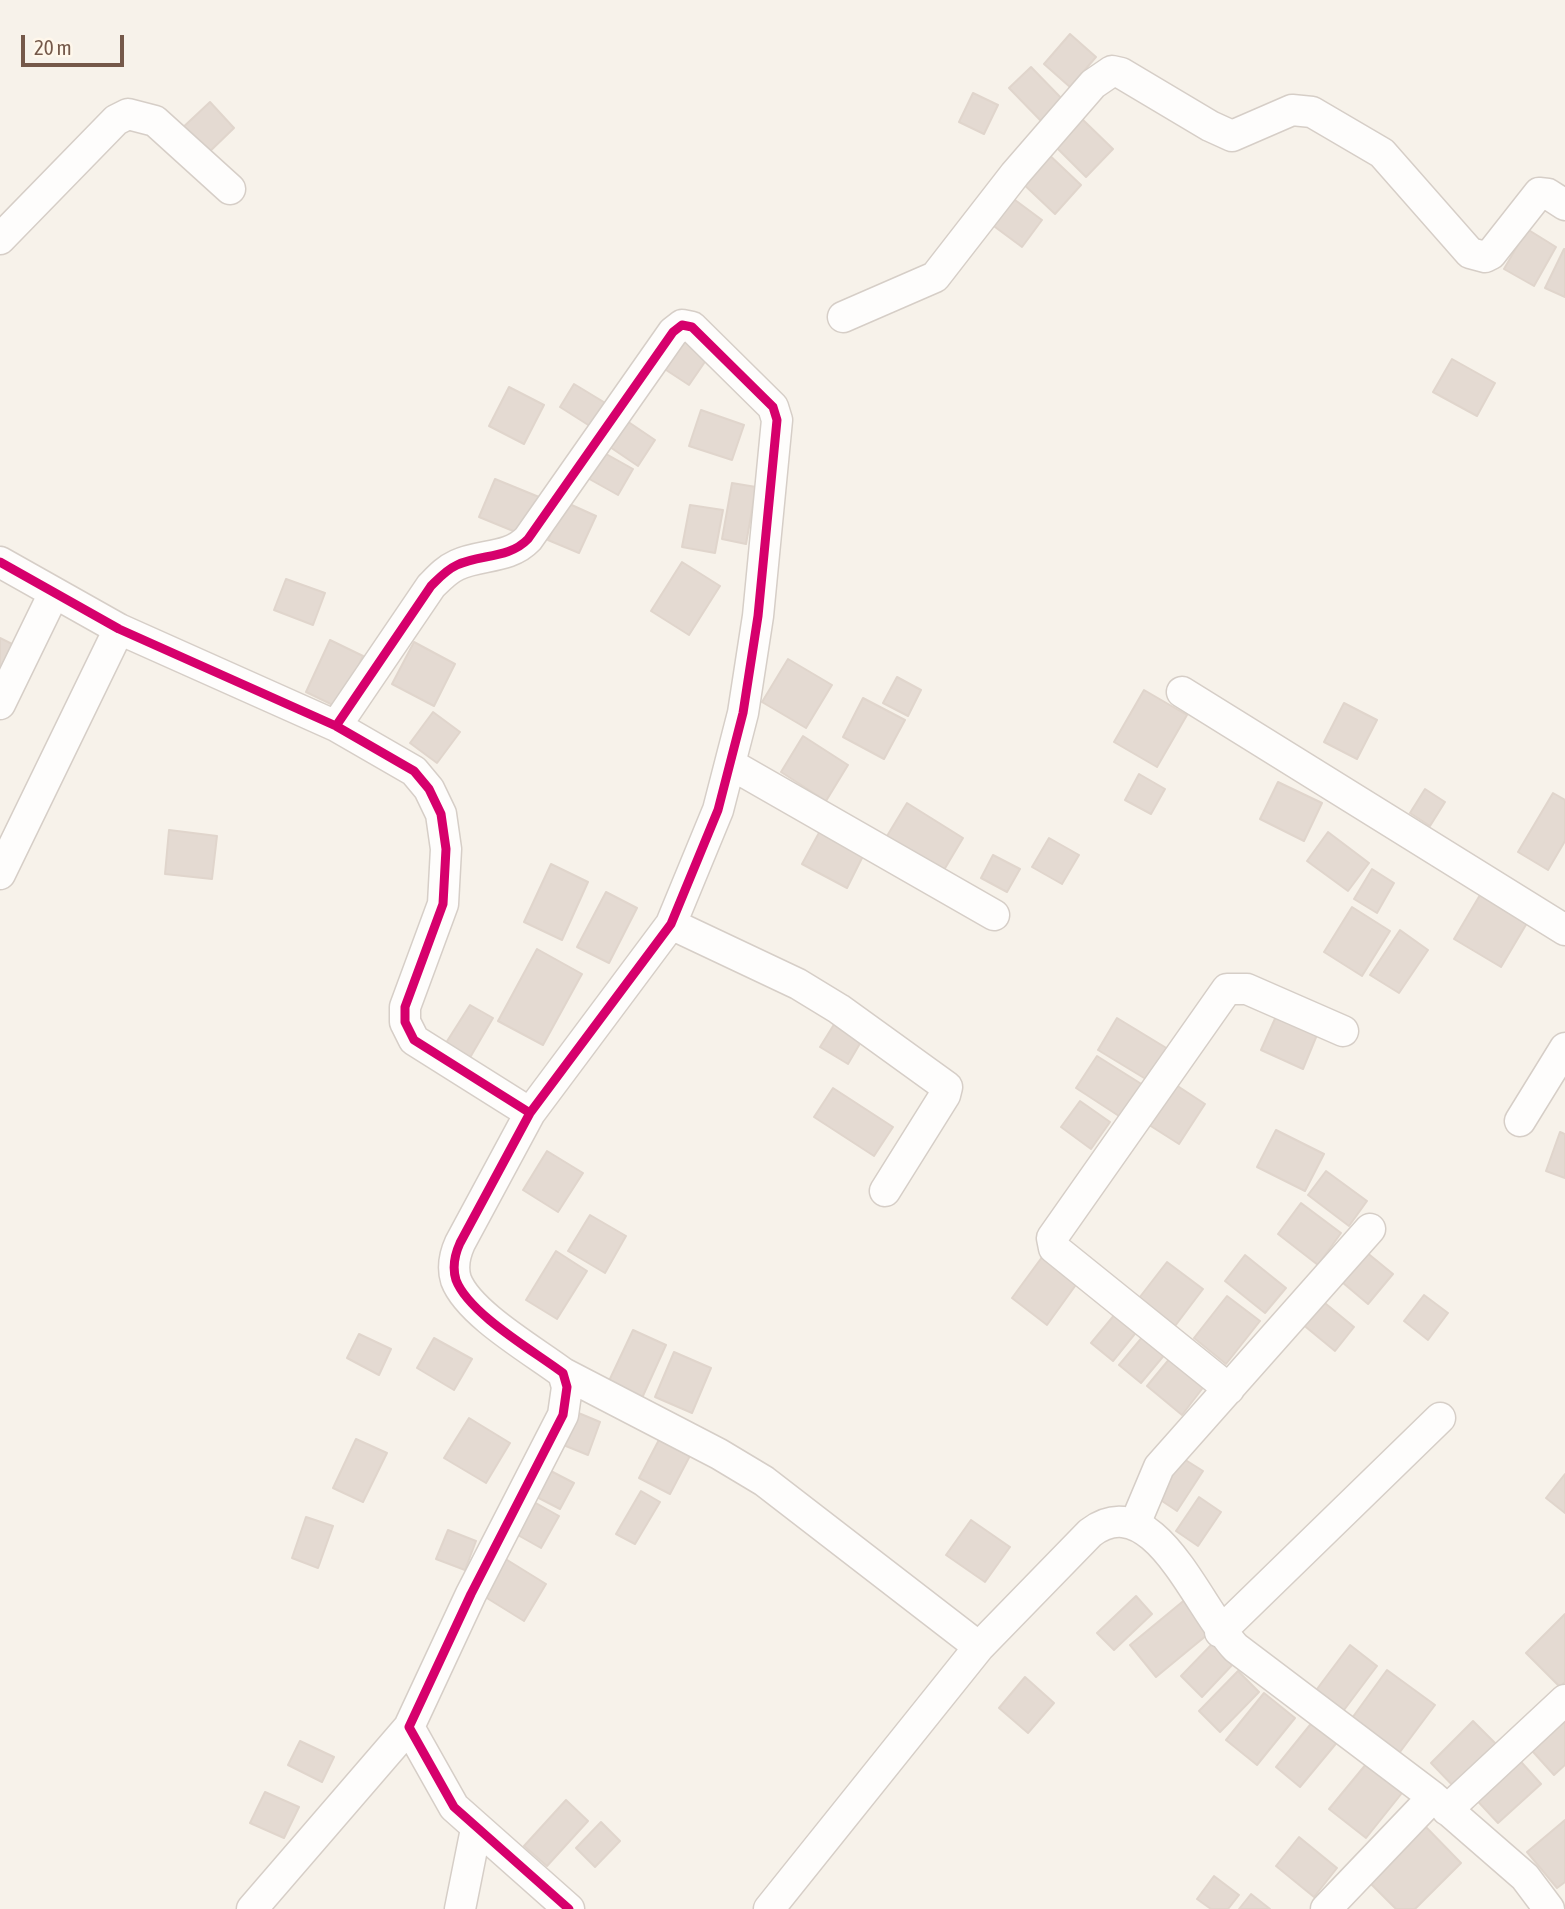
<!DOCTYPE html>
<style>
body{margin:0}
#map{position:relative;width:1565px;height:1909px;overflow:hidden;background:#f7f2ea;font-family:"Asap Condensed",sans-serif}
canvas{display:block}
.scale{position:absolute;left:21px;top:35px;width:103px;height:32px;box-sizing:border-box;border:4px solid #75594a;border-top:0;padding-left:9px;font-size:21px;line-height:24px;white-space:nowrap;color:#75594a;-webkit-text-stroke:5px #fff7eb;paint-order:stroke}
</style>
<div id="map">
<canvas width="1565" height="1909"></canvas>
<div class="scale">20 m</div>
</div>
<script>
const ctx = document.querySelector('canvas').getContext('2d');
ctx.lineJoin = 'round';
function paint(path, color) {
  ctx.fillStyle = color;
  ctx.fill(path, 'evenodd');
}
function trace(path, color, width, dash) {
  ctx.strokeStyle = color;
  ctx.lineWidth = width;
  ctx.lineCap = dash ? 'butt' : 'round';
  ctx.setLineDash(dash || []);
  ctx.stroke(path);
}
const building = new Path2D(`
 M1070,34l26,23 -26,30 -26,-23z
 M1031,67l33,34 -22,21 -33,-34z
 M973,93l25,12 -14,29 -25,-12z
 M210,102l24,26 -31,30 -25,-26z
 M1081,118l32,31 -27,28 -32,-32z
 M1044,150l37,35 -26,29 -38,-36z
 M1011,197l31,23 -20,27 -31,-23z
 M1527,229l29,18 -22,39 -30,-17z
 M1564,249h1v48l-20,-9z
 M682,333l29,20 -22,32 -29,-19z
 M1452,359l43,24 -18,33 -44,-24z
 M574,384l33,20 -14,24 -33,-21z
 M509,387l35,18 -20,39 -35,-18z
 M701,410l43,15 -12,35 -43,-14z
 M624,419l31,21 -17,26 -31,-21z
 M599,450l34,19 -15,26 -34,-19z
 M495,479l44,18 -16,38 -44,-18z
 M732,483l24,4 -10,57 -24,-5z
 M565,502l31,14 -17,37 -31,-13z
 M690,505l33,5 -8,43 -33,-6z
 M682,562l38,24 -31,49 -38,-24z
 M286,579l39,14 -12,32 -39,-15z
 M0,638l14,7 -14,27z
 M330,640l33,16 -24,52 -33,-16z
 M414,642l41,22 -21,42 -42,-22z
 M788,659l44,26 -26,43 -44,-26z
 M897,677l24,13 -13,26 -25,-13z
 M1144,690l43,25 -30,52 -43,-25z
 M863,698l42,22 -21,39 -41,-22z
 M1344,703l33,17 -20,39 -33,-17z
 M433,712l27,20 -23,31 -27,-20z
 M803,736l45,29 -22,36 -45,-29z
 M1139,774l26,15 -14,25 -26,-14z
 M1278,782l44,21 -18,38 -44,-22z
 M1425,789l20,13 -15,24 -20,-13z
 M1553,793l12,7v41l-17,29 -30,-18z
 M907,803l56,35 -22,37 -57,-34z
 M169,830l48,6 -5,43 -47,-5z
 M820,831l44,23 -17,34 -45,-24z
 M1328,832l41,31 -21,28 -41,-30z
 M1049,838l30,17 -17,29 -30,-17z
 M993,855l27,14 -13,23 -26,-14z
 M551,864l37,18 -26,58 -38,-18z
 M1372,869l22,14 -17,30 -23,-14z
 M606,892l31,16 -28,55 -32,-16z
 M1480,895l47,28 -26,44 -47,-28z
 M1352,907l38,24 -28,45 -38,-24z
 M1400,930l28,20 -29,43 -29,-18z
 M537,949l45,25 -39,71 -45,-24z
 M470,1005l23,13 -25,43 -24,-15z
 M1278,1012l41,18 -16,39 -42,-19z
 M838,1018l27,17 -17,29 -28,-17z
 M1117,1018l51,31 -19,32 -51,-31z
 M1097,1056l46,29 -21,33 -46,-30z
 M1173,1083l32,21 -26,40 -33,-21z
 M833,1088l60,39 -19,29 -60,-39z
 M1080,1101l30,21 -19,27 -30,-22z
 M1276,1130l48,24 -19,37 -48,-24z
 M1560,1132l5,2v44l-19,-7z
 M547,1151l36,22 -25,39 -35,-22z
 M1326,1171l41,30 -18,25 -41,-31z
 M1301,1203l40,30 -23,32 -40,-31z
 M590,1215l36,21 -21,37 -37,-22z
 M1360,1247l33,27 -25,30 -32,-27z
 M1048,1249l35,26 -36,50 -35,-27z
 M556,1251l31,20 -30,48 -31,-19z
 M1245,1255l41,33 -21,25 -40,-32z
 M1167,1262l36,27 -31,41 -36,-28z
 M1424,1295l24,18 -20,27 -24,-19z
 M1227,1296l33,25 -34,43 -32,-26z
 M1320,1299l34,28 -19,24 -34,-28z
 M1116,1313l22,17 -25,31 -22,-18z
 M633,1330l33,15 -24,53 -34,-15z
 M359,1334l32,15 -12,26 -32,-17z
 M1144,1335l22,18 -25,30 -22,-18z
 M434,1338l38,21 -18,31 -37,-22z
 M674,1352l37,16 -19,45 -37,-16z
 M1171,1357l34,28 -23,30 -35,-29z
 M569,1409l31,13 -12,33 -32,-13z
 M469,1418l41,25 -24,40 -42,-25z
 M662,1434l31,16 -23,44 -31,-16z
 M356,1439l31,14 -24,49 -30,-14z
 M1176,1454l27,17 -26,40 -27,-18z
 M545,1468l29,15 -14,26 -29,-15z
 M1565,1474v39l-19,-15z
 M641,1491l19,11 -25,42 -19,-10z
 M1199,1497l22,15 -23,34 -22,-15z
 M534,1502l25,14 -18,32 -25,-14z
 M306,1517l27,9 -15,42 -26,-10z
 M971,1520l39,27 -25,35 -39,-27z
 M448,1530l28,11 -11,29 -29,-11z
 M504,1558l42,26 -22,37 -42,-26z
 M1136,1596l16,18 -38,36 -17,-17z
 M1187,1598l26,32 -57,47 -26,-32z
 M1565,1614v68l-5,5 -34,-34z
 M1214,1642l21,20 -33,35 -21,-21z
 M1350,1645l27,21 -36,48 -27,-21z
 M1387,1670l48,35 -41,55 -47,-35z
 M1238,1671l21,21 -39,40 -21,-21z
 M1025,1677l29,26 -26,30 -29,-25z
 M1264,1693l31,25 -38,47 -31,-25z
 M1565,1706v59l-11,10 -29,-32z
 M1314,1720l25,20 -39,47 -24,-20z
 M1473,1721l29,29 -42,43 -29,-30z
 M300,1741l34,16 -12,25 -34,-17z
 M1514,1754l27,30 -43,39 -27,-29z
 M1367,1763l35,30 -36,45 -37,-29z
 M265,1792l34,15 -15,31 -34,-15z
 M566,1800l22,21 -41,45 -23,-20z
 M1565,1820v62l-8,6 -30,-36z
 M601,1822l19,19 -25,26 -19,-19z
 M1424,1825l37,38 -46,46h-19l-28,-28z
 M1299,1837l38,31 -23,29 -38,-31z
 M1214,1876l25,19 -11,14h-17l-14,-10z
 M1251,1894l19,15h-31z`);
paint(building, '#e4dad2');
trace(building, '#e0d5cc', 2);
const street = new Path2D(`
 M0,239l116,-119 12,-6 27,7 75,68
 M843,317l92,-40 80,-103 78,-90 19,-13 9,2 89,53 22,10 60,-26 20,2 70,41 88,100 15,4 6,-3 48,-61 9,1 17,11
 M0,562l119,67 217,97 78,45 15,18 12,25 5,35 -3,55 -38,103v15l9,18 116,73 -70,130c-5,11 -8,24 -4,37 13,34 78,71 107,93l4,14 -4,28 -92,179 -62,133 45,80 115,102
 M1182,692l383,238
 M0,704l54,-111
 M336,726l95,-140c8,-8 15,-16 26,-21 23,-11 52,-6 71,-26l145,-207 9,-7 10,2 81,80 4,13 -19,196 -15,97 -25,97 -47,114 -141,189
 M732,765l262,150
 M0,874l119,-245
 M671,924l127,60 41,25 108,78 -2,8 -60,96
 M1520,1121l45,-73
 M563,1373l156,81 45,27 215,166
 M1229,1389l-175,-141 -2,-10 175,-249h20l96,42
 M1135,1524l24,-57 211,-238
 M1220,1632l220,-214
 M1447,1810l118,-110
 M252,1909l157,-182
 M460,1909l16,-80
 M769,1909l210,-262 111,-114c64,-49 108,77 146,115l197,149 92,80 24,32
 M1326,1909l107,-112`);
trace(street, '#d6cec7', 33);
trace(street, '#fefdfc', 30);
trace(new Path2D(`
 M0,562l119,67 217,97 78,45 15,18 12,25 5,35 -3,55 -38,103v15l9,18 116,73 -70,130c-5,11 -8,24 -4,37 13,34 78,71 107,93l4,14 -4,28 -92,179 -62,133 45,80 115,102
 M336,726l95,-140c8,-8 15,-16 26,-21 23,-11 52,-6 71,-26l145,-207 9,-7 10,2 81,80 4,13 -19,196 -15,97 -25,97 -47,114 -141,189`), '#d6006c', 9);
</script>
